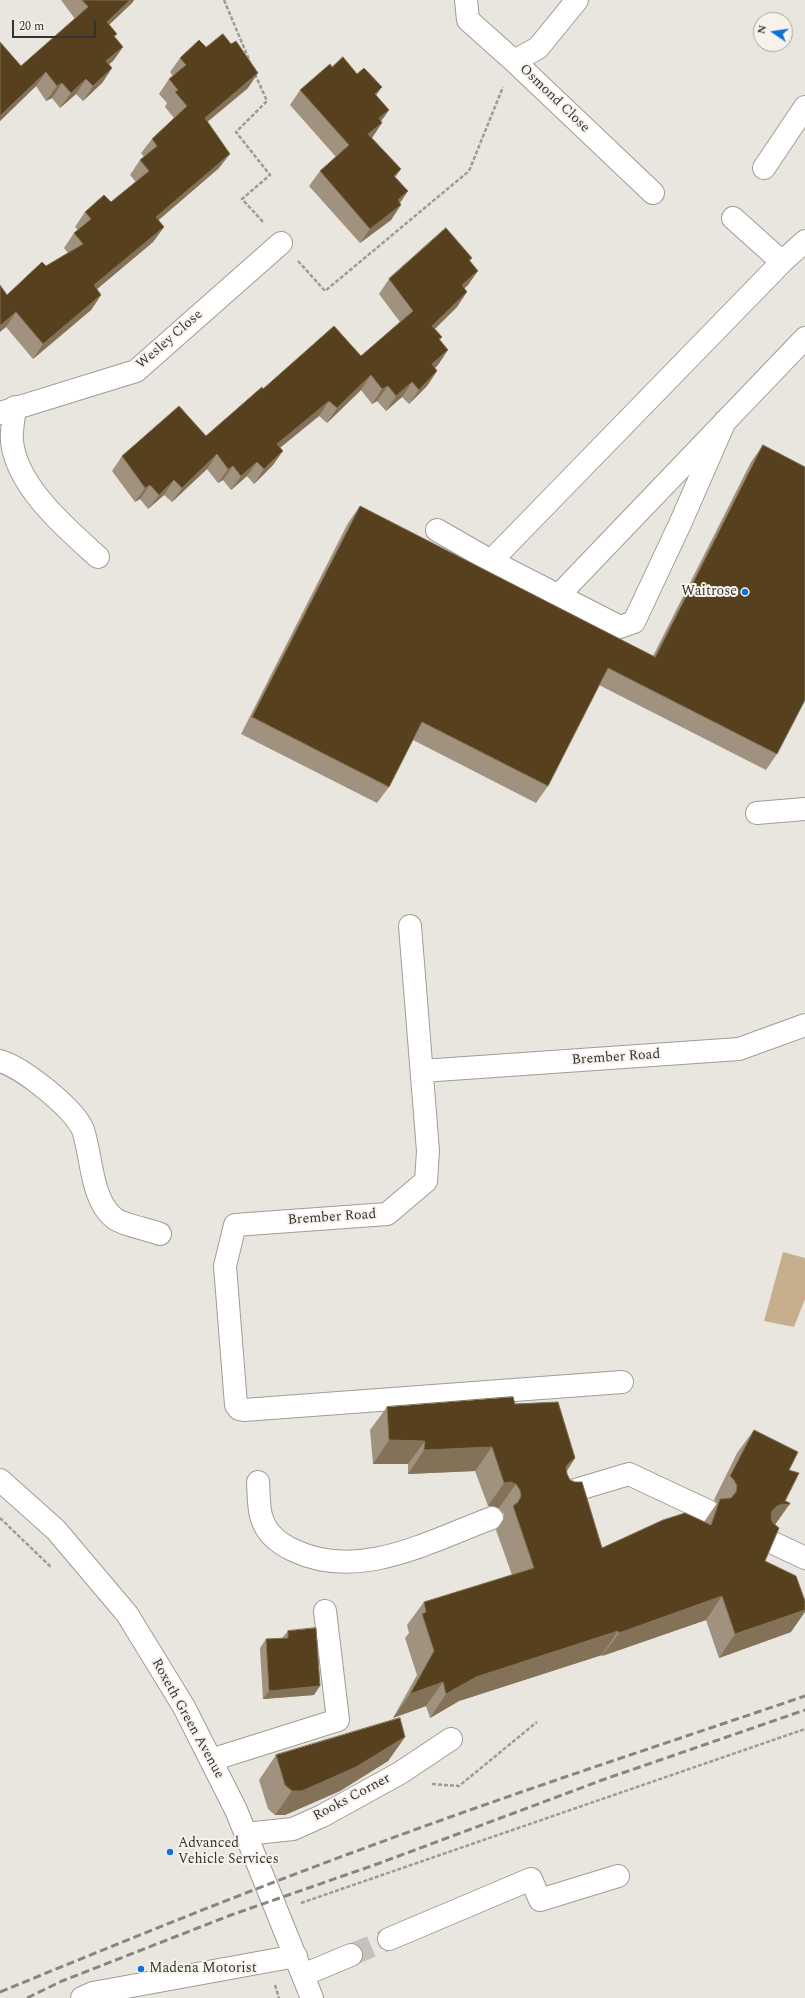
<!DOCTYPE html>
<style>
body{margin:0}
#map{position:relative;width:805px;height:1998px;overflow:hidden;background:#e9e5df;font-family:Spectral,serif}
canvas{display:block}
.north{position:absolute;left:753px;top:12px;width:40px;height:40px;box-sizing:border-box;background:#f7f2ec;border:1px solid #a9a6a1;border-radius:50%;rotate:283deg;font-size:11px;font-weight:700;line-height:16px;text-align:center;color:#353331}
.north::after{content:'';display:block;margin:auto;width:14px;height:18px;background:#1070d9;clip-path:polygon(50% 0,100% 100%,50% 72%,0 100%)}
.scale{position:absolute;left:12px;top:20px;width:84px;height:18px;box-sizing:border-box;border:2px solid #353331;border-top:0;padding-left:5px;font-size:12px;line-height:14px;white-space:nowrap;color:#353331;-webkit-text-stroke:3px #f7f2ec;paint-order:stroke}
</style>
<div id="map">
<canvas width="805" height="1998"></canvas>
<div class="north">N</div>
<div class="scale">20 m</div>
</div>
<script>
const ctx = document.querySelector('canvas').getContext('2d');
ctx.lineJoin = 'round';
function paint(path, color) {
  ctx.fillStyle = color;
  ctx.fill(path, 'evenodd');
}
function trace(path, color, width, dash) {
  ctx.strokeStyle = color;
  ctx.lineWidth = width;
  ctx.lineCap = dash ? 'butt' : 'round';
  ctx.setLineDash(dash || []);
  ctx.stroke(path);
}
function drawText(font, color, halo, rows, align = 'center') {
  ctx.font = font + ' Spectral,serif';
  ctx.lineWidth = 4;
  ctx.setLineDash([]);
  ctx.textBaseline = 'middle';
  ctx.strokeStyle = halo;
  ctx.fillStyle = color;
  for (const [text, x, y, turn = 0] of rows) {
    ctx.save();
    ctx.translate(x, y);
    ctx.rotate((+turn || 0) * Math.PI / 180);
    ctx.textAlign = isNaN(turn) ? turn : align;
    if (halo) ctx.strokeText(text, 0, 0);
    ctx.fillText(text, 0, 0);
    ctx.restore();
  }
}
paint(new Path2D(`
 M783,1252l22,6v41l-11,28 -30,-6z`), '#c7af8e');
trace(new Path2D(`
 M351,1955l38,-16`), '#c5c1bc', 22, [22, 11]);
const minor = new Path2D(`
 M466,0l2,20 46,41 139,132
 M514,61l24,-13 39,-48
 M764,168l41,-61
 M733,218l49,44
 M15,407c-1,11 -4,23 -3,34 4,45 55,88 86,116
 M0,413l136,-42 145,-128
 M437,530l54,31 129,66 14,-5 46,-98 45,-103
 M491,561l291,-299 23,-21
 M558,596l247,-258
 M757,813l48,-4
 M410,926l18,225 -2,30 -39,33 -152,11 -10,41 11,139 3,4 5,1 378,-28
 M0,1061c22,6 75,48 83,69 9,27 8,70 31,88 7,6 36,12 46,16
 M422,1071l317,-22 66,-24
 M0,1480l56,50 71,84 57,93 52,103 76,188
 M258,1482c1,12 0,26 4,37 5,15 18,25 31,31 66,32 137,-9 199,-32
 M562,1494l67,-20 79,37
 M767,1540l38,18
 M211,1760l127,-40 -13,-109
 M245,1834l48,-5 29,-13 78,-43 51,-34
 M389,1939l142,-60 9,21 78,-24
 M303,1975l48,-20
 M82,1998l11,-5 203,-37`);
trace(minor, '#a09c96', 24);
trace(new Path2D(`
 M224,0l26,62
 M255,74l12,27 -31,31 34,43 -28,24 22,24
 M298,261l27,30 144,-120 34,-84
 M0,1518l52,50
 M432,1784l27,2 78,-64
 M301,1903l504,-174
 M275,1985l4,13`), '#9e9b97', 2.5, [4, 2]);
trace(minor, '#fff', 22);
trace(new Path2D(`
 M0,1992c124,-51 247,-101 373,-147 143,-53 288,-100 432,-149
 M27,1998l35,-17 169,-66 149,-52 225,-84 200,-69`), '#888581', 3, [8, 4]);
paint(new Path2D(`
 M61,0h73l-2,3 -23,22 8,9 -3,3 9,10 -10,14 -4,3 3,4 -10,15 -19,18 -7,-7 -16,14 -8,-10 -6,3 -10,-15 -36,35v-79l21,24 54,-47z
 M231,44l17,44 -41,34 12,46 -61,52 6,7 -11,15 -56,47 4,6 -10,15 -58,49 -27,-32 1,-32 39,-29 22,-13 -4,-5 10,-15 4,-3 -3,-3 10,-15 26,-10 25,-20 -6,-7 10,-15 4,-3 -3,-4 11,-14 22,-21 -9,-11 2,-4 -8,-9 10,-15 4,-3 -3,-4 10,-14 26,-11z
 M300,90l76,6 13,14 -8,11 -10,17 24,39 5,26 -9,17 -31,23 -51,-57 11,-15 16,-14 -46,-52z
 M472,258l-2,3 -2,24 -4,3 -7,19 -22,22 7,8 -2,3 -2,25 -3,3 2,3 -10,15 -18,18 -7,-7 -16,14 -9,-10 -5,3 -11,-14 -34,33 -8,-7 -39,32 -7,17 -19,19 -7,-8 -16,14 -8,-10 -5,3 -11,-14 -35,33 -8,-7 -16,14 -8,-10 -5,3 -23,-31 10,-15 84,-20 57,-47 98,-33 39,-34 -21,-28 10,-15z
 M763,445l14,309 -11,16 -167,-85 -51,101 -12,17 -123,-63 -24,47 -12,16 -136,-69 107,-211 12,-17 293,150 98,-194z
 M515,1404l60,54 -8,13v3l35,74 102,-26 13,-19 -3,-3 23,-47 17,-23 35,40 -4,31 -10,24 -10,36 26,71 -72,26 -13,-38 -104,36v-1l-143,46 -29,17 -4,-12 -33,12 24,-43 -12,-37 4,-5 -2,-8 17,-23 88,-27 -16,-45 8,-12v-4l-5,-6 -6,-2h-5l-13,-35 -67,3v-10h-35l-3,-34 17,-23z
 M288,1631l26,64 -51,4 -3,-51 6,-9 16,-1z
 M405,1737l-17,24 -48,30 -55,24h-10l-7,-6 -9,-29 17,-25z`), '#a0927e');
paint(new Path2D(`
 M130,0h4l-2,3 -36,34 11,-15z
 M123,47l-10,14 -17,14 10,-14z
 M112,68l-10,15 -19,18 10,-15z
 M46,72l-10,14 -36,35v-5z
 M258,73l-10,15 -54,45 11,-15z
 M86,79l-10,15 -16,14 11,-15z
 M62,83l-10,15 -6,3 11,-15z
 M382,87l-10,14 3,-7z
 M389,110l-10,14v-6z
 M382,123l-10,15 -4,-4z
 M230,154l-11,14 -73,63 10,-14z
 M401,169l-10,14 3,-7z
 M408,191l-10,15v-6z
 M401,205l-10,15 -31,23 10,-14z
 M164,227l-11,15 -69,58 10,-15z
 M478,271l-10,14 -16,15 10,-15z
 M467,292l-10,15 -35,34 10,-15z
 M101,295l-10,15 -58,49 10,-15z
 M16,312l-10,15 -6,5v-6z
 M448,350l-10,15 -16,14 10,-15z
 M437,371l-10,15 -18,18 10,-14z
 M371,375l-10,15 -34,33 10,-15z
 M412,382l-10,15 -16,14 10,-15z
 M388,386l-11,15 -5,3 10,-15z
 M329,401l-10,15 -52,42 10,-14z
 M283,451l-10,14 -19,19 10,-15z
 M217,454l-10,15 -35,33 10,-14z
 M257,462l-10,14 -16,14 10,-14z
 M233,466l-10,14 -5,3 10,-14z
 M174,480l-10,15 -16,14 11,-14z
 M150,485l-10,14 -5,3 10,-14z
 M389,1440l36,1 -17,23h-35z
 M492,1447l-17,24 -67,3 16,-24z
 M575,1458l-16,24 11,-20z
 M510,1482l6,2 -17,24 -6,-2h-5l16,-23z
 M783,1504l6,1 -17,24 -6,-1 6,-17 5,-5z
 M722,1596l-16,24 -104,36 17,-23z
 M805,1610v2l-14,20 -72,26 16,-24z
 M618,1631l-16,24 -143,46 -29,17 16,-24 30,-17z
 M443,1682l-17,24 -33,12 17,-24z
 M320,1686l-6,9 -51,4 6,-8z
 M405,1737l-17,24 -48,30 -55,24h-10l17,-24z`), '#837257');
const building = new Path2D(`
 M82,0h48l-23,22 10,12 -3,2 9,11 -17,14 6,7 -19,18 -7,-7 -15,14 -9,-10 -5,3 -11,-14 -46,44v-74l21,24 67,-59z
 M223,34l8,10 5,-3 22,32 -53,45 25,36 -74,63 8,10 -70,58 7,10 -58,49 -27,-32 -16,14v-41l7,10 35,-33 4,4 37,-22 -9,-11 17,-14 -6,-7 19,-17 7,7 38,-31 -9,-11 17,-14 -5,-7 35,-33 -12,-14 3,-2 -9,-11 17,-14 -6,-7 19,-18 7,7z
 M343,57l14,17 7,-6 18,19 -7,7 14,16 -10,8 3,5 -14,11 33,35 -7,7 14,15 -10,9 3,5 -31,24 -50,-58 29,-26 -49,-55 30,-26 2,3z
 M446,228l26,30 -3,2 9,11 -16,14 5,7 -35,34 10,11 -3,2 9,11 -16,14 5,7 -18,19 -7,-8 -16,14 -8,-10 -6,3 -11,-14 -34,33 -8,-7 -52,43 6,7 -19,18 -7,-7 -16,14 -8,-10 -5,3 -11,-15 -35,34 -8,-8 -15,15 -9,-10 -5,3 -23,-32 57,-50 27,30 56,-49 1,2 71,-63 27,30 52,-45 -24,-32z
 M763,445l42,22v233l-28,54 -169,-86 -60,118 -126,-64 -33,65 -137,-70 108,-211 295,151z
 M513,1397l2,7 43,-2 17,56 -5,4 -4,5 1,7 3,6 5,2h7l20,66 61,-28 22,-7 26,12 9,-26 11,-1 5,-6 1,-6 -3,-6 -4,-4 24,-46 44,22 -9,18 10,3 -14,28 5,2 -1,2 -6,-1 -6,2 -5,5 -1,7 2,5 6,5 -14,33 31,15 9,25v9l-70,24 -13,-38 -103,37 -1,-2 -142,46 -30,17 -3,-12 -33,12 24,-43 -12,-37 4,-2 -2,-10 110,-34 -21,-62 5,-4 3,-6 -1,-6 -4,-6 -6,-2 -6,1 -12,-36 -68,3 1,-9 -36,-1 -2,-33z
 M316,1628l4,58 -51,5 -3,-52 22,-1v-7z
 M400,1718l5,19 -49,30 -54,24h-10l-7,-6 -9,-30z`);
paint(building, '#57401d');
trace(building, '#837257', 1);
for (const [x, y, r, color] of [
 [745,592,4,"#1070d9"],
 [170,1852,4,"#1070d9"],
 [141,1969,4,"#1070d9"]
]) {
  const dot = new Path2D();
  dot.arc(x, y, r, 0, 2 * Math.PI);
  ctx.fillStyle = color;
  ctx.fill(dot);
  trace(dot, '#f7f2ec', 1.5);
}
drawText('14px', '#353331', '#f7f2ec', [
 ["Osmond Close",554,99,44],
 ["Wesley Close",170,340,-41],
 ["Brember Road",616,1058,-4],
 ["Brember Road",332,1218,-4],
 ["Roxeth Green Avenue",187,1719,61],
 ["Rooks Corner",352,1798,-28]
]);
drawText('14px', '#353331', '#f7f2ec', [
 ["Waitrose",737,592,"right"],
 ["Advanced",178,1844],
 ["Vehicle Services",178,1860],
 ["Madena Motorist",149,1969]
], 'left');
</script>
